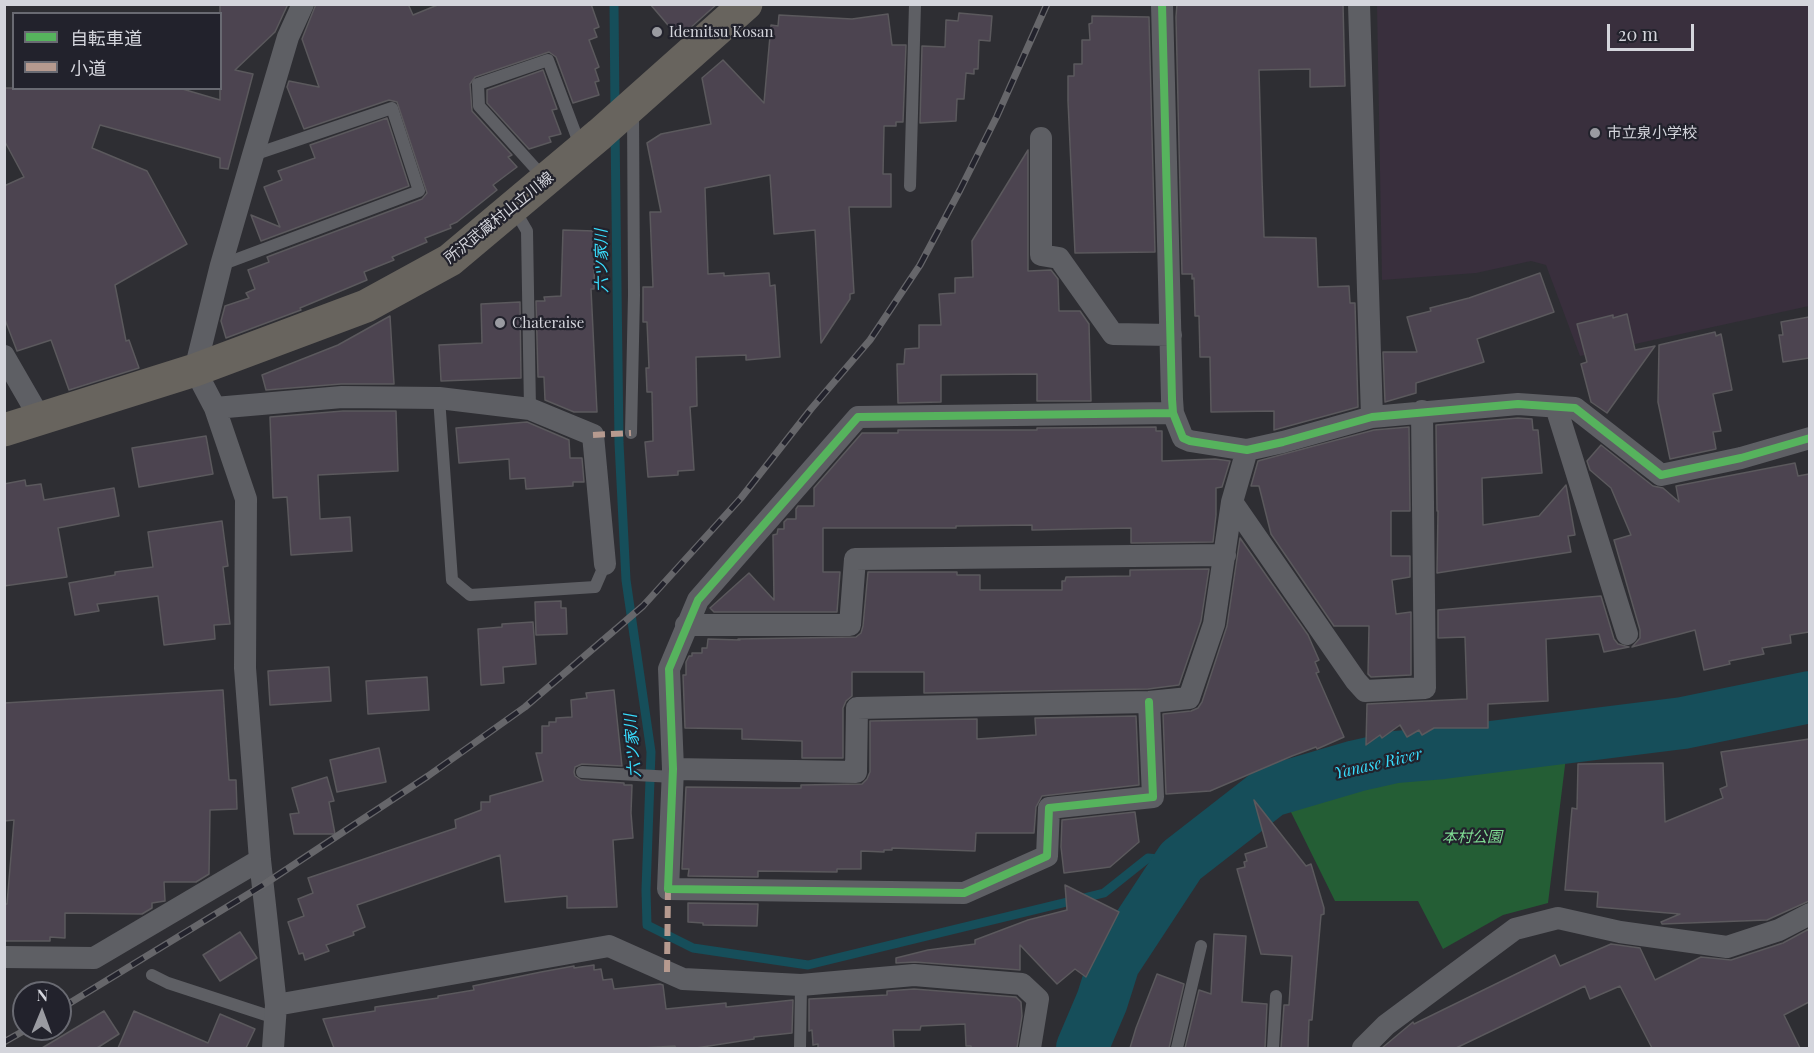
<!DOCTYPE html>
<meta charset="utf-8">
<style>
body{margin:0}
#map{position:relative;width:1814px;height:1053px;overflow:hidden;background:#2e2e33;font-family:"Playfair Display","Noto Sans JP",serif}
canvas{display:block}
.frame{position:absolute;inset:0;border:6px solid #d4d5dc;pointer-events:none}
.legend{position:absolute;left:12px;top:12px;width:210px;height:78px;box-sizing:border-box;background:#22222c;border:2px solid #696a72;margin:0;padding:8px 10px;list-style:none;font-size:18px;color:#d4d5dc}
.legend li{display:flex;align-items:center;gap:12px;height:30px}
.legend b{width:30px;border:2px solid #696a72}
.north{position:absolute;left:12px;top:981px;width:60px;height:60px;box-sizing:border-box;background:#22222c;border:2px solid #696a72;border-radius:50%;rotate:1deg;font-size:16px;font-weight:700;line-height:24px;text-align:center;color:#d4d5dc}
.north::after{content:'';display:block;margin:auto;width:21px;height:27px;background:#9a9ba1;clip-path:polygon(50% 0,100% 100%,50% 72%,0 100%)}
.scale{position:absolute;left:1607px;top:24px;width:87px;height:27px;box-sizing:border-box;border:3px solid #d4d5dc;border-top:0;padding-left:8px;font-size:18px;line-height:21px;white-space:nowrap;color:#d4d5dc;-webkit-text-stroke:4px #22222c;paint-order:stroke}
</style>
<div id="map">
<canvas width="1814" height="1053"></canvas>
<div class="frame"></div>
<ul class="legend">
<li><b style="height:8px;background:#56b35d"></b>自転車道</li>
<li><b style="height:8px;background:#b69a8f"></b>小道</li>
</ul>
<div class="north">N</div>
<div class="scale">20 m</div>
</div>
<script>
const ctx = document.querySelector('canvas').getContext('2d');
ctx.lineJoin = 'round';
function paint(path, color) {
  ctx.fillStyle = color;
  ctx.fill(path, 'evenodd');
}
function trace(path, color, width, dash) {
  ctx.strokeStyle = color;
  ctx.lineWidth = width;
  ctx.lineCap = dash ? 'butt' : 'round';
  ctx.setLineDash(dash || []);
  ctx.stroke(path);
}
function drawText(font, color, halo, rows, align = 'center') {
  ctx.font = font + ' "Playfair Display","Noto Sans JP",serif';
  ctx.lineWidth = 4.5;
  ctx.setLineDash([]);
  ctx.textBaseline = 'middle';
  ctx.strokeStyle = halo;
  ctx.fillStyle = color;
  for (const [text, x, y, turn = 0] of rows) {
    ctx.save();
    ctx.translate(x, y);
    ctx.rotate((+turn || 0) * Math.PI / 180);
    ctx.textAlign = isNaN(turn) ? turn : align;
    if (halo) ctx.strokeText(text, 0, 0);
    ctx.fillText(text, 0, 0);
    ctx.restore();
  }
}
paint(new Path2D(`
 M1377,5h432v301l-229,50 -34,-91 -15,-4 -55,12 -94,7z`), '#392f3d');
paint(new Path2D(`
 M1567,749l-19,154 -45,12 -60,34 -25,-48h-83l-49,-99 110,-45z`), '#245e35');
trace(new Path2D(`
 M614,4l1,106
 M615,130l4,313 7,137 25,172 -5,138 1,35 46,23 115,17 296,-72 44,-35 33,3`), '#164e5a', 9);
trace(new Path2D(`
 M1082,1048l20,-47 12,-38 67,-102 90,-70 85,-25 40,-9 47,-4 240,-30 127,-26`), '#164e5a', 52);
const building = new Path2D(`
 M220,4h68l-13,28 -40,38 18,4 -25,95 -8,-1v-10l-120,-33 -8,23 55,23 40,73 -72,41 11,56 3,-1 10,28 -70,22 -18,-50 -34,11 -13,-34v-131l20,-9 -20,-37v-52h175l41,12z
 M316,4h92l5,11 27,-11h151l8,23 -5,2 3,8 -8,3 10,27 -4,2 4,12 -4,1 4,13 -26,8 -17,-46 -7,-5 -74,25 -5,7 2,27 40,44 -4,2 9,10 -24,18 4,5 -40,32 -7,3 1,3 -26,10 2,4 -35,15 2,3 -30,12 3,8 -67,28 1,2 -75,28 -5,-17 4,-15 24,-8 -3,-5 9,-4 -7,-19 21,-8 -2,-5 155,-58 5,-6 -30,-91 -8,-2 -85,29 -17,-42 2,-6 30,6 -17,-48z
 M650,4h67l-38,34z
 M1177,4h166l2,82 -35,1v-18l-51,1 3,110 2,57 52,1 2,49 31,-1 1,17h5l3,104 -84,23v-19l-63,1 -1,-55h-10l-1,-41h-4l-1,-38 -2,1v-5h-10l-6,-257z
 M959,13l33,3 -2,25 -11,-1 -1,29h-4v5l-8,-1 -2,26h-7l-1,22 -36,2 2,-77 23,1 1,-27 12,1z
 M888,14l4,31h14l-3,77h-7v4h-12l-1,48h8v33h-42l5,86 -4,1v5l-29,44 -6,-113 -41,4 -4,-59 -65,13 3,86 16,-1v3l45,-3 1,13 5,-1 5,72 -34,3v-5l-50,2 1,49 -7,1 4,63 -16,1v4l-30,2 -3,-35 8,-1 -1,-49h-5l-1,-24h3l-2,-46h-4v-35h10l-3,-75h11l-14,-69 14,-9 50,-10 -9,-46 21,-18 41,43 7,-78 7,1 1,-11 73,4z
 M1092,16l57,1 6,235 -80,1 -7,-152v-25h6v-12h8v-24h8l-1,-16 3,-1z
 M543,70l14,39 -5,1 9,24 -12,3 2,5 -22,7 -42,-46v-13z
 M387,118l22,68 -148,55 -10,-26 29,12 -16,-40 18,-7 -4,-9 37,-13 -5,-13z
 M1028,150v121l23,-1 7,9 1,32h21l9,13 2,77h-54v-27l-96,1v27l-43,1 -1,-39h7l1,-15 14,-1v-23h22l-2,-31 16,-1v-15l18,-1 -1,-36z
 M563,230l32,1 -1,58h-3l6,123h-23l-29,-12 -1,-23h-6l-2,-76h9l-1,-4 17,-1z
 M1540,273l14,39 -77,27 7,23 -68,21v10l-31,9 -2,-50h34l-10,-35 24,-6 -1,-3 39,-10z
 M520,302l1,76 -80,3 -2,-36 43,-2 -1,-39z
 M1627,314l8,36 20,-4 -48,67 -16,-11 -10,-38 6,-2 -10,-38 36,-9v3z
 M390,316l4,68h-53l-75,6 -4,-15 76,-30z
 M1809,317v41l-26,4 -4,-27h4l-2,-13z
 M1715,332l1,4 5,-2 11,56 -19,4 8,37 -8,1 3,17 -46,10 -12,-57 1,-57z
 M343,411h53l2,60 -80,4 2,44 30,-2 2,34 -61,4 -4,-58 -14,1 -3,-81z
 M1518,418l14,1 1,11h5l4,43 -60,5 1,47 56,-9 27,-31 9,50 -7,1 3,16 -134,21 1,-62h-1l-1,-86z
 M527,422l42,18 1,18h12l2,24h-11v4l-47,3 -1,-11 -15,1 -1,-20 -50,4 -3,-35z
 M1156,427v4h6v30l53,-2 15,2 -8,26 -6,1v27l-3,27 -82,1v-15l-99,2v-5l-76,1v2h-133v44h17l-3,40h-123l-4,-4 39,-35 25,27 -1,-65 4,-1 1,-5h6v-7l3,-3h9v-10l2,-3h16v-18l48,-55h36v-3h139v-2z
 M1409,427l1,84h-19v45h19v21l-18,3 4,34 15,-2v63l-40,2 -3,-3 1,-48h-35l-63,-92 -12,-48h-8l7,-25 116,-31z
 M206,436l7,38 -74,13 -7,-39z
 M1601,445l52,41 10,2 16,14 -3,-16 119,-23 3,13 11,-2v158l-19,3 1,8 -29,5 2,6 -35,7 1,3 -26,6 -9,-40 -63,17 8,-9v-8l-26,-90 17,-5 -20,-47 -21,-18 -3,-9z
 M25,480l1,6 15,-2 3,16 70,-12 5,28 -61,12 9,49 -63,9v-102z
 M222,521l6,45 -5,1 7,57 -16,1 1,14 -51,6 -6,-49 -61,8 2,7 -24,4 -6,-32 46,-8v-3l38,-5 -5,-35z
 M1240,538l68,97 11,25 -4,2 4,10 -3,1 28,64 -27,12 -1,-2 -24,9 -82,35 -44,3 -3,-80 28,-3 7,-3 4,-6 25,-76z
 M1209,569l-8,52 -22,64 -31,4 -224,4v-21h-72v24l-6,5 -3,7v50h-41v-17l-60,-2v-10l-57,-1 -2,-53h3v-13l3,-6h3v-3h10v-5h5l1,-9 32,1 -2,-1 118,-2 5,-4 2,-7 5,-54h89v3h23v15h82v-9h3l1,-4 64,-1v-6z
 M1601,596l13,43 4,5 11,3 -25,5 -5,-18 -53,5 2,62 -60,3v24h-54l-12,7 -3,-5 -12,7 -7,-12 -18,13 -2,-3 -14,10 1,-41 100,-5 -2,-62 -27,1v-28z
 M561,601v7h5l1,26 -31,1 -1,-33z
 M533,622l3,42 -33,3 1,16 -23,2 -3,-56 24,-2v-3z
 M329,667l2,34 -61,4 -2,-34z
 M427,677l2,33 -61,4 -2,-33z
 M223,690l6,90h7l1,29 -27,1 -1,64 -13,8h-32l1,19 -13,2v5l-10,6 -77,-1v25l-15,-1v4h-46v-37h3l7,-84 -10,1v-118z
 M614,690l8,76 -40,-2 -7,3 -1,5 1,4 6,4 43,3v2h8l-1,28 2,25 -20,2 4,67 -50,1v-12l-62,6 -5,-47 -143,50 8,22 -12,5 1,3 -28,10 3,6 -24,9 -2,-7 -4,1 -11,-32 16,-6 -6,-17 15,-6 -5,-15 148,-50 -1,-8 26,-10v-8h9v-6l53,-15 -7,-28h6v-27h7v-4h7v-4l16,-1 -1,-17 16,-2 -1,-5z
 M1136,716l3,69 -97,11 -6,11 -2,26h-58l-1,18 -83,-3v2h-8v2l-23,-1v18h-24v3l-79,-1v6l-70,-1 1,-7h-7l4,-82 91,1h24v-3l61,-1 5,-5 3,-7v-51l107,-2v20l59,-4 -1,-17z
 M1809,739v162l-42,19 -105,4 -1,-2 19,-8 -83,-7 1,-15 -33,-2 7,-82 5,1 1,-45 85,-1 2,59 58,-24 -3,-9 7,-3 -6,-34z
 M379,748l7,34 -49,10 -7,-32z
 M327,777l7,24 -5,1 6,32h-41l-4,-20 9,-1 -7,-25z
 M1254,800l52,66 5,-2 13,44v6l-3,1 -9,105h-3l-1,28h-27l3,-43h5l3,-49 -31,-2 -24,-85 8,-2 -1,-5 3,-1 -2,-7 22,-7z
 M1135,812l4,30 -29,25 -46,6 -3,-26 1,-27z
 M1065,885l54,27 -33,65 -11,-8 -18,15 -37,-39v25l-105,-8 -19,1v-5l32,-8 47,-6v-4l53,-20 39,-10z
 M688,903l70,1 -1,22 -54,-1v-2l-15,-1z
 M1809,929v73l-25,13 16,33h-148l-32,-62 -30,13 -5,-13 -129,62h-74l31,-26 1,2 141,-69 5,11 51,-22 29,4 15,32 46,-23 30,3 52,-17z
 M240,932l17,26 -37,23 -17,-26z
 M1214,934l32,2 -4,66 25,2 -2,44h-80l14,-58 12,4z
 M594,965v5l7,-1 2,11 9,-1 2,10 46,-5 3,1 3,24 60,-6v4l67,-7 -1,33 -38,4v2l-58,9h-20l-1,-2 -33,2h-308l-11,-29 52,-8v-4l63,-9v-2l36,-6 -1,-4 68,-14 33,-6v2z
 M1157,974l27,10 -15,64h-39l6,-20z
 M914,989l102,8 5,5 1,14 -5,32h-46v-2h-5l-1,-22 -44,2 -1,4h-27l1,18h-76v-4l-5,1 -1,-15 -3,1v-32l78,-4v-4z
 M104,1011l15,23 -22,14h-55z
 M134,1011l74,32 12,-29 35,15 -9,19h-128z`);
paint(building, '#4c4450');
trace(building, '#5b595d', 1.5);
trace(new Path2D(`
 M545,179l-66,-73 -1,-22 70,-24 33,88
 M910,186l5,-182
 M513,207l14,24 3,178
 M221,265l198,-74 -27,-83 -139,47
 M439,398l13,182 18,15 125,-8 10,-23
 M631,433l3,-138 -1,-184
 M582,772l91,5
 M152,975l16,8 107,35
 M800,1048l1,-63
 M1177,1048l24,-102
 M1273,1048l3,-52`), '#5e5f64', 12);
trace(new Path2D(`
 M1162,4l10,395 1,14 10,25 7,3 57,9 36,-8 89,-25 146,-13 57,4 86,67 80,-17 69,-20
 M1359,4l13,413
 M1041,138v117l18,3 54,76 58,1
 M4,356l37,64
 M1556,407l71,227
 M215,408l127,-11 97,1 91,11 63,26 12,129
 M1232,502l124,179 9,10 60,-3 -3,-277
 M686,625h164l5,-66 370,-4
 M1149,702l4,95 -104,11 -2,48 -83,37 -296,-4 5,-120 -4,-100 29,-69 160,-183 315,-4
 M673,769l183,3 1,-64 292,-6 40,-4 25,-74 18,-122 15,-52
 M4,957l90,1 166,-98
 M276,1005l333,-59 74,33 118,6 113,-10 108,9 16,15 -8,49
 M273,1048l3,-43 -16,-145 -15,-192 1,-169 -31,-91 -20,-38 26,-105 32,-110 35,-118 15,-33
 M1363,1048l23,-23 129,-96 43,-11 62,14 107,15 52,-17 31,-16`), '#5e5f64', 22);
trace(new Path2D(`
 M4,430l191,-60 171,-64 84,-46 150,-126 146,-130`), '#68645e', 33);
const rail = new Path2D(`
 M60,1009l203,-124 165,-109 97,-69 118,-101 98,-108 70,-89 59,-69 50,-75 40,-75 37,-74 50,-112
 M4,1042l23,-13`);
trace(rail, '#66666a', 7);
trace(rail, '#22222c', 4.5, [14]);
trace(new Path2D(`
 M593,435l38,-2
 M667,972l1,-83`), '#b69a8f', 6, [12, 6]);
trace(new Path2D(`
 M1162,4l10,395 1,14 10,25 7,3 57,9 36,-8 89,-25 146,-13 57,4 86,67 80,-17 69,-20
 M1149,702l4,95 -104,11 -2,48 -83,37 -296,-4 5,-120 -4,-100 29,-69 160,-183 315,-4`), '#56b35d', 8);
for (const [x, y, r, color] of [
 [657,32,6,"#9a9ba1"],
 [1595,133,6,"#9a9ba1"],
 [500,323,6,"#9a9ba1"]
]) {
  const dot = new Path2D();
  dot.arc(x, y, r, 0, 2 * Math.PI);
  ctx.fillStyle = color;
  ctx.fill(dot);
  trace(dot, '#22222c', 2);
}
drawText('15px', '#d4d5dc', '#22222c', [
 ["Idemitsu Kosan",669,32],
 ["市立泉小学校",1607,133],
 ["Chateraise",512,323]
], 'left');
drawText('15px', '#d4d5dc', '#22222c', [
 ["所沢武蔵村山立川線",499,218,-39]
]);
drawText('italic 15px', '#7fdb93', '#22222c', [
 ["本村公園",1472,837]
]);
drawText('italic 16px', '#38ddfd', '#22222c', [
 ["六ツ家川",602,261,-91],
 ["六ツ家川",633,746,-94],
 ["Yanase River",1378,764,-13]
]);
</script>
